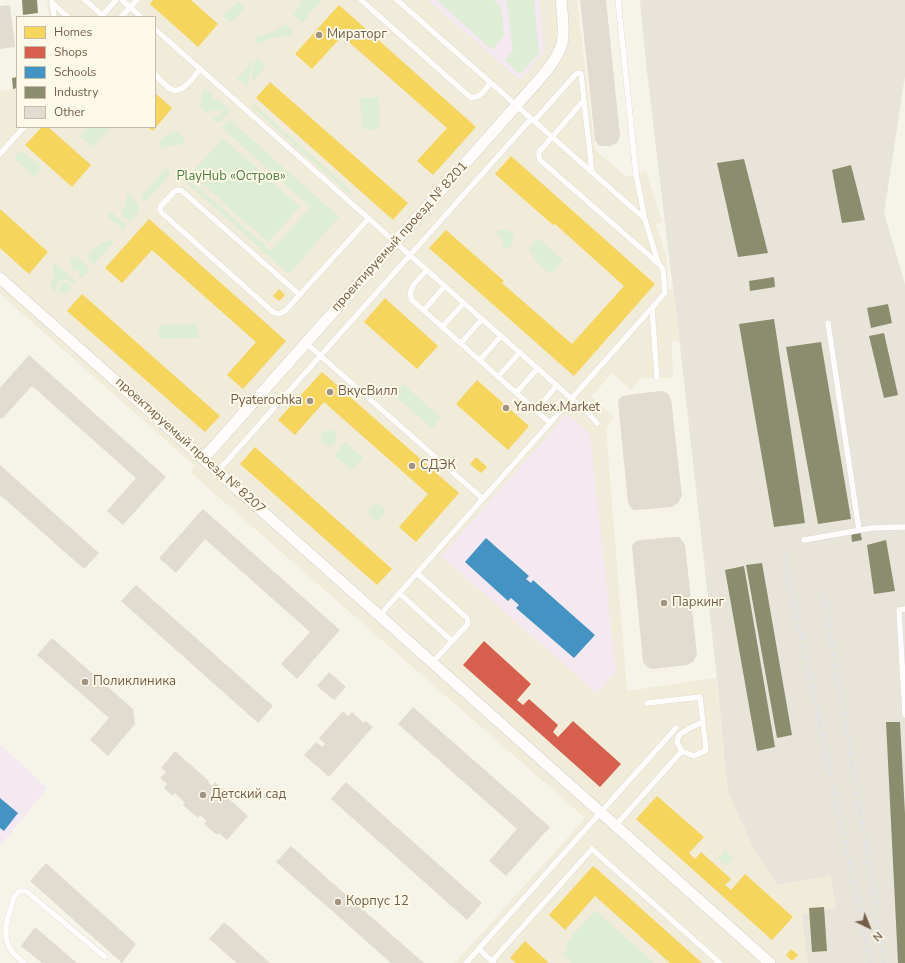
<!DOCTYPE html>
<meta charset="utf-8">
<style>
body{margin:0}
#map{position:relative;width:905px;height:963px;overflow:hidden;background:#f6f3e9;font-family:"Nunito Sans",sans-serif}
canvas{display:block}
.legend{position:absolute;left:16px;top:16px;width:140px;height:112px;box-sizing:border-box;background:#fff9e9;border:1px solid #c7bba9;margin:0;padding:5px 7px;list-style:none;font-size:12px;color:#735f49}
.legend li{display:flex;align-items:center;gap:8px;height:20px}
.legend b{width:20px;border:1px solid #c7bba9}
.north{position:absolute;left:849px;top:907px;width:40px;height:40px;-webkit-text-stroke:3px #fff9e9;paint-order:stroke;rotate:137deg;font-size:11px;font-weight:700;line-height:16px;text-align:center;color:#735f49}
.north::after{content:'';display:block;margin:auto;width:14px;height:18px;background:#735f49;clip-path:polygon(50% 0,100% 100%,50% 72%,0 100%)}
</style>
<div id="map">
<canvas width="905" height="963"></canvas>
<ul class="legend">
<li><b style="height:11px;background:#f6d55c"></b>Homes</li>
<li><b style="height:11px;background:#d6604d"></b>Shops</li>
<li><b style="height:11px;background:#4393c3"></b>Schools</li>
<li><b style="height:11px;background:#8c8c6e"></b>Industry</li>
<li><b style="height:11px;background:#e2dcd0"></b>Other</li>
</ul>
<div class="north">N</div>
</div>
<script>
const ctx = document.querySelector('canvas').getContext('2d');
ctx.lineJoin = 'round';
function paint(path, color) {
  ctx.fillStyle = color;
  ctx.fill(path, 'evenodd');
}
function trace(path, color, width, dash) {
  ctx.strokeStyle = color;
  ctx.lineWidth = width;
  ctx.lineCap = dash ? 'butt' : 'round';
  ctx.setLineDash(dash || []);
  ctx.stroke(path);
}
function drawText(font, color, halo, rows, align = 'center') {
  ctx.font = font + ' "Nunito Sans",sans-serif';
  ctx.lineWidth = 4;
  ctx.setLineDash([]);
  ctx.textBaseline = 'middle';
  ctx.strokeStyle = halo;
  ctx.fillStyle = color;
  for (const [text, x, y, turn = 0] of rows) {
    ctx.save();
    ctx.translate(x, y);
    ctx.rotate((+turn || 0) * Math.PI / 180);
    ctx.textAlign = isNaN(turn) ? turn : align;
    if (halo) ctx.strokeText(text, 0, 0);
    ctx.fillText(text, 0, 0);
    ctx.restore();
  }
}
paint(new Path2D(`
 M47,0h530l18,150 32,27 19,-6 16,51 -6,2 10,32 2,33h5l7,52h-8l1,37h-31l-11,12 -19,-17 -21,24 23,20 -8,11 21,263 89,-13 10,98 3,19 24,52 24,38 53,-9 6,32 -34,7 6,48h-353l130,-145 -395,-346 5,-6 -195,-172v-203l17,-3v39h138v-110h-106z`), '#f1ebd9');
paint(new Path2D(`
 M640,0h265v76l-21,137 21,71v679h-97l-6,-48 34,-7 -6,-32 -53,9 -24,-38 -24,-52 -3,-19 -10,-107 -39,-351 -8,-61 -23,-194z`), '#e8e4d9');
paint(new Path2D(`
 M428,0h111l5,52 -24,28z
 M567,414l23,20 26,238 -19,21 -156,-137z
 M0,744l47,44 -47,58z`), '#f4e8f1');
paint(new Path2D(`
 M301,0h21l-20,23 -9,-8 5,-7z
 M437,0h56l8,7 3,29 -12,14z
 M507,0h27l5,53 -19,21 -15,-14 8,-9z
 M238,1l7,7 -14,15 -8,-7 4,-6 2,1z
 M286,24l8,8 -4,4c-12,0 -20,2 -30,8l-7,-6c12,-3 23,-7 33,-14z
 M256,57c-5,9 -7,16 -7,25l-3,4 -9,-7z
 M258,58l8,8 -14,16v-14z
 M206,89l8,6 -3,3 4,4 3,-3 13,12 -12,12 -6,-5 3,-3 2,2 5,-5 -4,-4 -4,4 -4,-4 -5,5 -6,-6 2,-15z
 M379,97l1,32h-18l-2,-31z
 M254,104l98,88 -2,3 -98,-88z
 M230,120l109,97 -50,57 -110,-98 3,-3 89,78 40,-44 -89,-79z
 M88,127h23l-18,20 -13,-11z
 M176,131l10,8 -5,6h-6l-11,3 -6,-5 8,-8z
 M223,138l77,69 -32,35 -77,-68z
 M21,150l21,18 -8,8 -20,-18z
 M166,168l5,5 -25,29 -4,-3v-4z
 M127,193l9,8 4,10 -10,11 -9,-8c4,-7 6,-13 6,-21z
 M111,212l16,13 -4,4 -15,-13z
 M503,229c9,1 13,8 9,16l-6,4 -3,-1c0,-6 -2,-10 -7,-15l3,-3z
 M538,238l25,22 -12,14c-10,-6 -18,-15 -22,-26z
 M107,241h8l-21,23 -7,-6c4,-9 11,-14 20,-17z
 M75,255l15,14 -8,9 -4,-3 2,-3 -4,-2 -2,2 -4,-4 3,-3 -4,-3z
 M55,263l22,20 -4,1c-13,-13 -25,7 -9,14l-1,1 -13,-12 4,-12 -1,-10z
 M59.5 288a5.5 5.5 0 1 1 11 0a5.5 5.5 0 1 1-11 0Z
 M197,324l1,14 -39,1v-14z
 M403,384l38,34 -9,10 -38,-33z
 M321 438a8 8 0 1 1 16 0a8 8 0 1 1-16 0Z
 M345,442l18,16 -11,12 -18,-15z
 M369 512a8 8 0 1 1 16 0a8 8 0 1 1-16 0Z
 M725,851l8,7 -7,8 -8,-7z
 M595,910l59,53h-82l-10,-9 6,-7 -3,-3z`), '#deeed4');
paint(new Path2D(`
 M153,0h38l27,24 -20,23 -48,-43z
 M339,5l137,122 -43,48 -16,-14 30,-33 -105,-92 -30,33 -17,-15z
 M270,82l138,121 -15,17 -137,-122z
 M155,93l17,15 -19,23 -5,-4h7z
 M42,127h6l43,38 -19,22 -47,-42z
 M511,156l144,128 -81,92 -145,-128 17,-18 58,51 -2,2 70,61 52,-58 -69,-62 -2,1 -58,-51z
 M0,209l48,43 -19,22 -29,-26z
 M149,219l137,122 -43,48 -16,-14 29,-33 -104,-92 -30,33 -17,-15z
 M279,289l6,6 -6,6 -6,-5z
 M82,294l138,122 -15,16 -138,-121z
 M385,298l53,48 -21,23 -53,-47z
 M322,372l137,121 -43,49 -17,-15 29,-33 -104,-92 -29,33 -17,-15z
 M477,380l52,46 -21,24 -52,-46z
 M255,447l137,122 -15,16 -137,-121z
 M476,457l11,10 -6,6 -11,-9z
 M657,796l47,41 -15,16 6,6 6,-7 30,27 -6,6 6,5 14,-16 48,43 -21,23 -136,-121z
 M593,866l5,4 104,93h-32l-75,-67 -30,34 -16,-15z
 M525,941l24,22h-33l-6,-5z
 M791,949l7,6 -6,6 -6,-6z`), '#f6d55c');
paint(new Path2D(`
 M484,641l47,43 -14,16 6,5 6,-6 29,26 -5,7 5,5 15,-16 48,43 -21,23 -137,-122z`), '#d6604d');
paint(new Path2D(`
 M486,538l43,38 -3,3 5,4 2,-3 62,55 -21,23 -58,-50 3,-3 -8,-7 -3,3 -43,-39z
 M0,798l18,15 -14,18 -4,-3z`), '#4393c3');
paint(new Path2D(`
 M22,0h15l1,13 -15,2z
 M17,77v11l-4,1 -1,-11z
 M744,159l24,94 -30,4 -21,-94z
 M851,165l14,55 -23,3 -10,-53z
 M774,277l1,10 -25,4 -1,-10z
 M888,304l4,19 -21,5 -4,-20z
 M774,319l31,204 -31,4 -35,-203z
 M884,333l14,62 -14,3 -15,-62z
 M821,342l30,177 -33,5 -32,-177z
 M860,531l2,9 -10,2 -1,-10z
 M886,540l9,51 -21,3 -7,-49z
 M762,563l30,172 -15,3 -31,-173z
 M744,566l31,181 -18,4 -32,-181z
 M886,722h14l5,92v149h-7z
 M824,907l3,44 -15,1 -3,-44z`), '#8c8c6e');
paint(new Path2D(`
 M580,0h26l14,136 -3,7 -7,3h-9l-3,-1 -3,-5z
 M10,5l5,42 -15,2v-43z
 M29,355l137,122 -43,48 -16,-14 29,-33 -104,-92 -30,33 -2,-1v-30z
 M661,391l4,1 3,2 3,5 11,97 -4,7 -6,4 -34,3h-4l-3,-2 -3,-5 -10,-101 2,-4 3,-2 4,-1z
 M0,465l99,88 -15,16 -84,-74z
 M203,509l137,121 -43,49 -16,-15 29,-32 -105,-93 -29,34 -17,-15z
 M675,537h4l2,2 4,6 12,110 -4,7 -6,3 -34,4 -4,-1 -2,-1 -4,-5 -11,-115 1,-3 3,-3 4,-1z
 M136,585l137,121 -15,17 -137,-122z
 M52,638l81,71 2,15 -27,32 -18,-16 19,-22 -72,-63z
 M329,672l17,15 -12,13 -17,-14z
 M413,707l137,120 -44,49 -17,-15 28,-32 -119,-105z
 M343,711l5,5 4,-4 12,11 2,-2 7,6 -44,50 -25,-22 12,-13 6,5 3,-3 -6,-6z
 M175,751l34,30 -1,1 4,4 3,-4 16,14 -2,3 19,17 -21,24 -8,-7 -2,2 -13,-11 3,-3 -7,-6 -2,3 -15,-13 2,-2 -10,-10 -2,3 -9,-8 3,-4 -7,-6 6,-6 -5,-4z
 M346,782l136,121 -15,17 -136,-121z
 M291,846l54,48 79,69h-33l-60,-53 -55,-48z
 M46,863l90,81 -14,19 -92,-82z
 M224,922l46,41h-33l-28,-24z
 M35,927l42,36h-35l-21,-17z`), '#e2dcd0');
const lane = new Path2D(`
 M85,0l17,15
 M122,0l19,17
 M361,0l109,97c10,3 15,-8 21,-14l-94,-83
 M618,0l18,174 9,46 13,42
 M52,2l2,15
 M52,3l16,14
 M101,17l15,-17
 M121,17l16,-17
 M155,29l435,386 7,8
 M155,75c5,4 12,13 18,15 11,3 21,-14 27,-21
 M491,83l154,136
 M534,121l42,-47 3,-1 2,1 11,98
 M0,154l24,-27
 M427,270c-7,8 -21,18 -15,30l138,123
 M300,295l-118,-104 -4,-1 -3,1 -14,15 -1,4 2,3 111,99 6,2 6,-3 84,-93
 M652,308l5,70
 M424,310l21,-24
 M828,323l31,207
 M442,327l22,-24
 M306,343l177,156
 M461,343l21,-24
 M480,360l21,-24
 M498,377l22,-25
 M516,393l22,-25
 M536,410l21,-25
 M218,471l313,-352
 M804,540l68,-12 33,-1
 M399,593l53,48 15,-16 1,-3 -1,-4 -50,-45
 M905,609l-6,1 6,105
 M380,615l285,-322 -2,-23 -3,-5 -120,-105 -1,-3v-5l45,-52
 M433,662l19,-21
 M647,703l53,-6 6,53 -12,6 -12,-5 -5,-9 2,-7 9,-6 15,-7
 M616,825l66,-74
 M479,949l15,14
 M492,961l100,-112 128,114
 M24,963l-10,-9 -5,-7 -3,-9v-13l8,-28 5,-6h7l79,66
 M466,963l210,-235`);
const street = new Path2D(`
 M0,278l770,685
 M203,459l313,-353c14,-17 41,-42 46,-63 3,-13 0,-29 -1,-43`);
trace(lane, '#d4cfc6', 6);
trace(street, '#d4cfc6', 12);
trace(lane, '#fefdfc', 5.5);
trace(street, '#fefdfc', 11);
trace(new Path2D(`
 M784,556l87,407
 M823,593l51,299 10,71`), '#e4e1e4', 3, [6, 4]);
for (const [x, y, r, color] of [
 [319,35,4,"#a19381"],
 [330,392,4,"#a19381"],
 [310,401,4,"#a19381"],
 [506,408,4,"#a19381"],
 [412,466,4,"#a19381"],
 [664,603,4,"#a19381"],
 [85,682,4,"#a19381"],
 [203,795,4,"#a19381"],
 [338,902,4,"#a19381"]
]) {
  const dot = new Path2D();
  dot.arc(x, y, r, 0, 2 * Math.PI);
  ctx.fillStyle = color;
  ctx.fill(dot);
  trace(dot, '#fff9e9', 1.5);
}
drawText('13px', '#735f49', '#fff9e9', [
 ["Мираторг",327,35],
 ["ВкусВилл",338,392],
 ["Pyaterochka",302,401,"right"],
 ["Yandex.Market",514,408],
 ["СДЭК",420,466],
 ["Паркинг",672,603],
 ["Поликлиника",93,682],
 ["Детский сад",211,795],
 ["Корпус 12",346,902]
], 'left');
drawText('13px', '#4d7e44', '#fff9e9', [
 ["PlayHub «Остров»",231,177]
]);
drawText('13px', '#735f49', '#fff9e9', [
 ["проектируемый проезд № 8201",400,237,-48],
 ["проектируемый проезд № 8207",190,446,42]
]);
</script>
